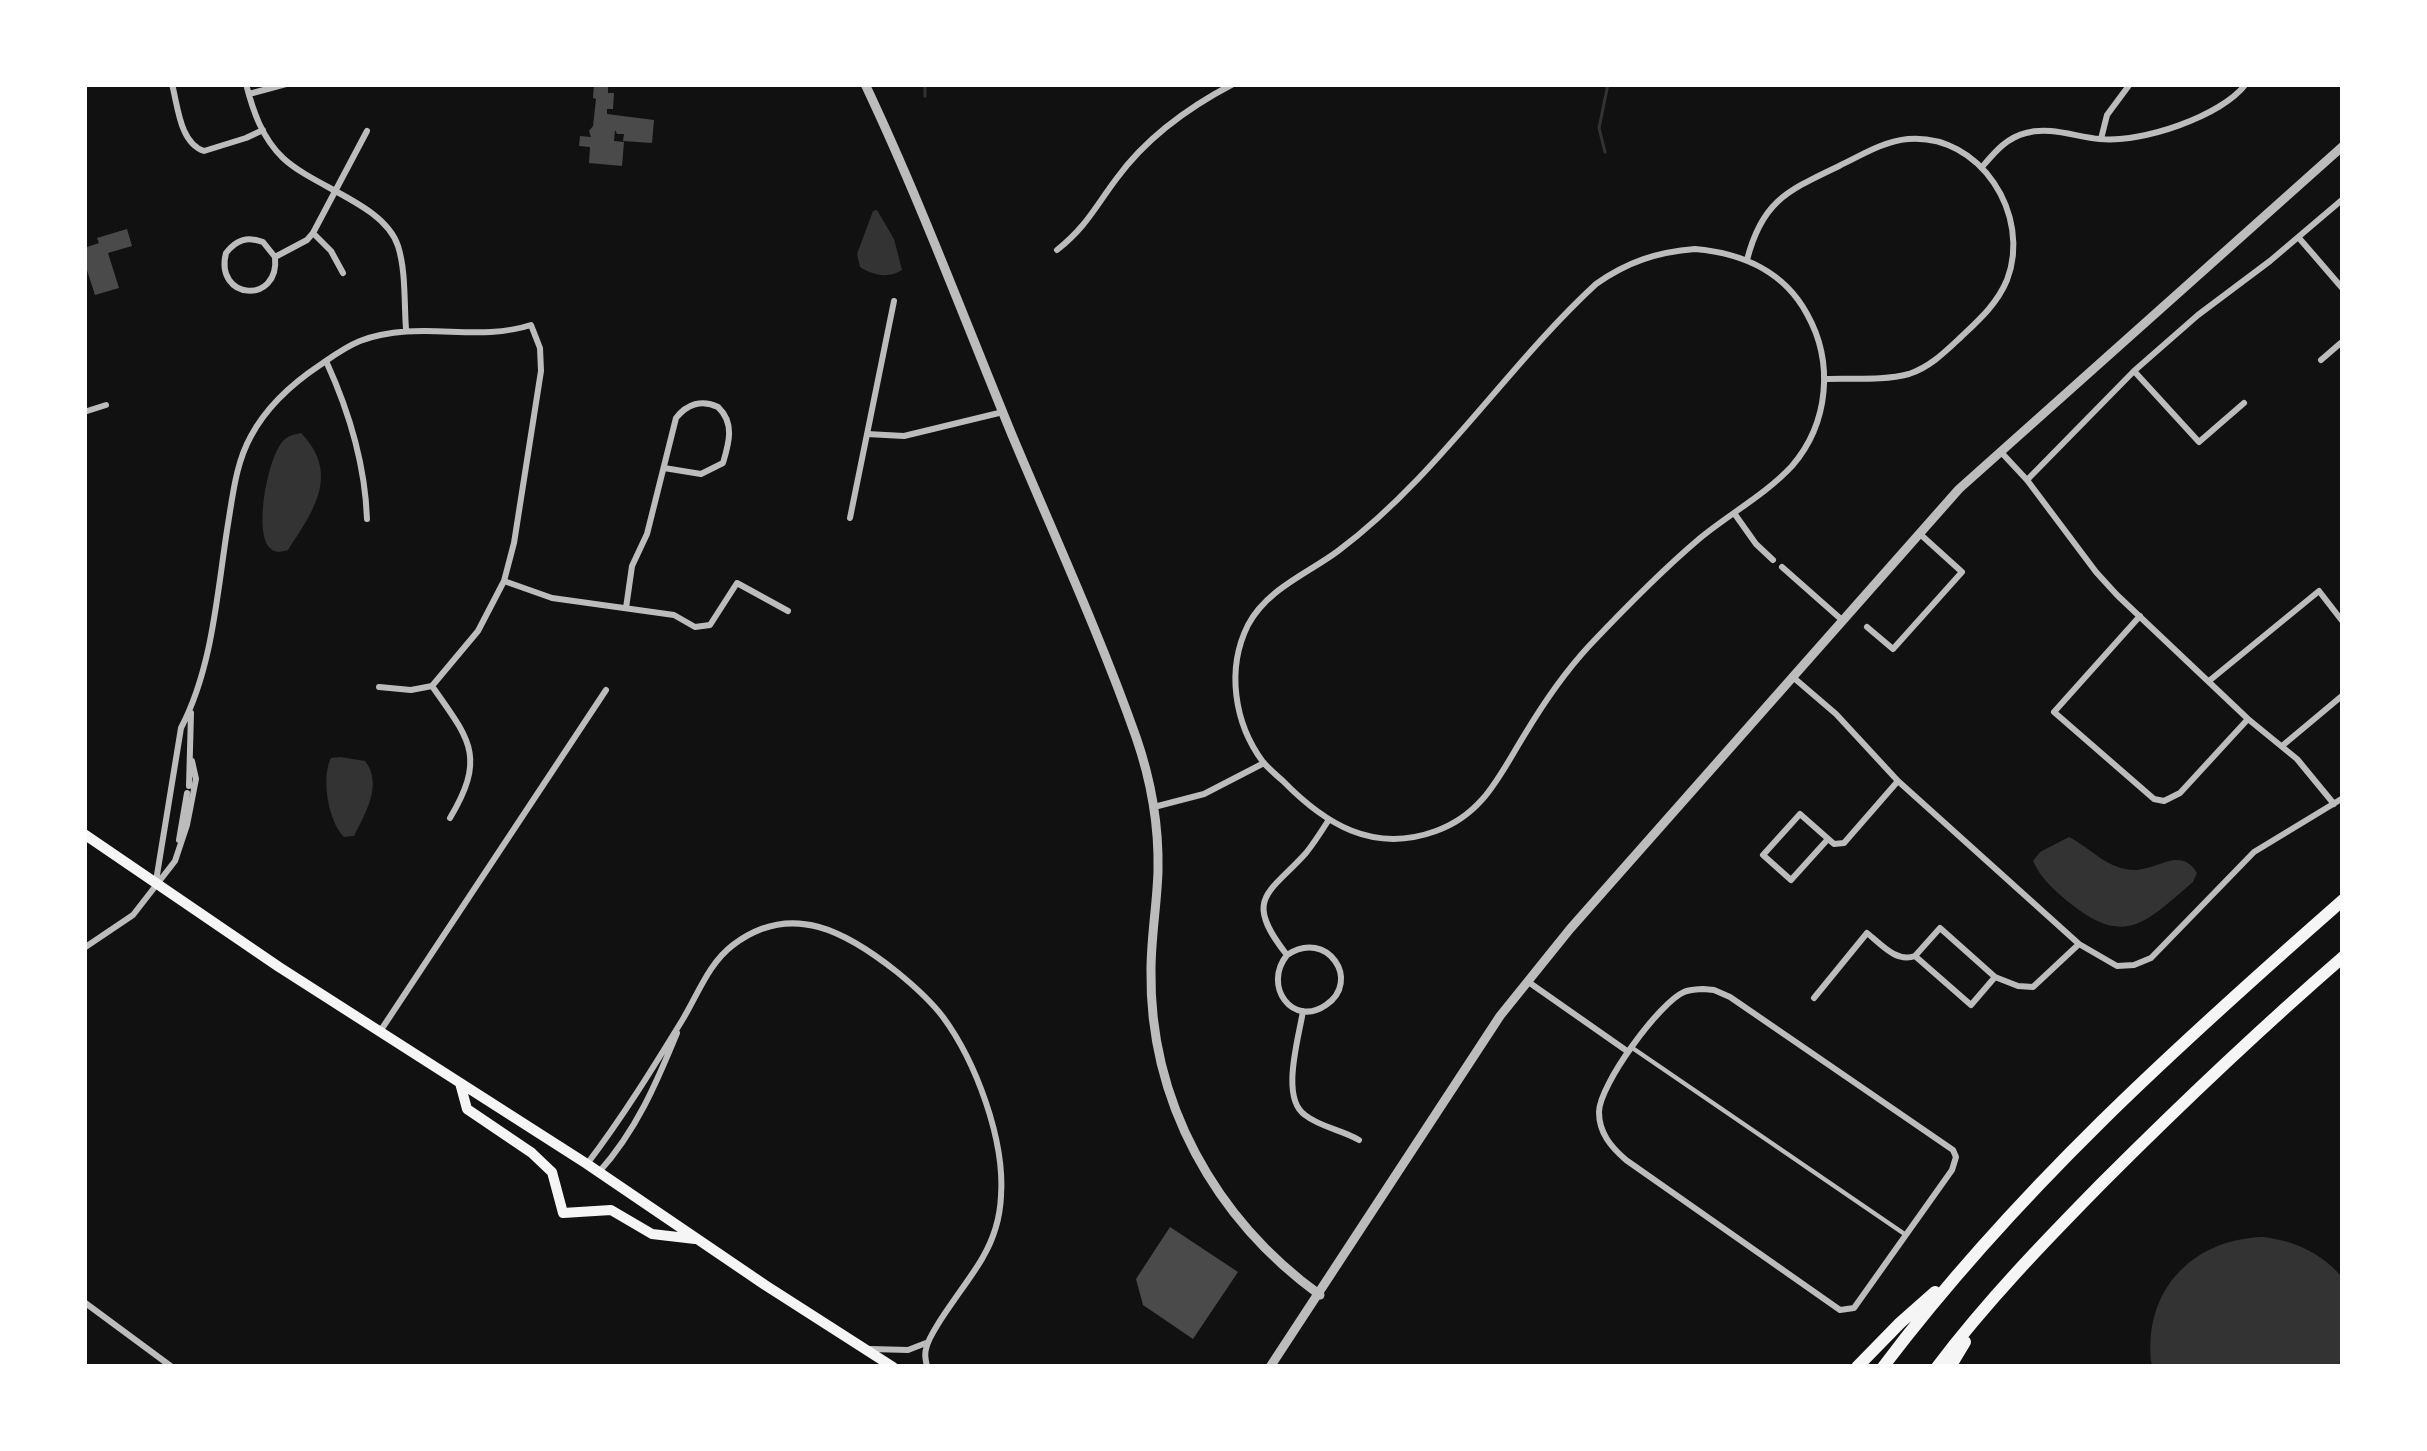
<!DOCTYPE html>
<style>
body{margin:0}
#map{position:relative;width:2427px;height:1451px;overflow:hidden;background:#111;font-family:Rubik,sans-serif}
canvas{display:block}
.frame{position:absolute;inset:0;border:87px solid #fff;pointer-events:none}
</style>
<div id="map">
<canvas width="2427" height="1451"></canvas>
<div class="frame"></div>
</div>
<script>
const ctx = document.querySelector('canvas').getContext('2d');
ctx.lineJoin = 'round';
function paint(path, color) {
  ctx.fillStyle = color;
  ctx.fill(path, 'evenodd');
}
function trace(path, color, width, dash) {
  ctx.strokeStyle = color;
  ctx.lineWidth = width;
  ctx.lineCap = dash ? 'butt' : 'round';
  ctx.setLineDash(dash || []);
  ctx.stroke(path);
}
paint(new Path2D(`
 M877,210l17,29 8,31c-13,9 -30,5 -42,-3l-3,-13 16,-43z
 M301,433c40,41 12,79 -13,117 -9,2 -12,4 -19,-3 -15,-18 -1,-90 14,-106 6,-6 10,-6 18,-8z
 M340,757l25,4c18,23 1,51 -11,75l-10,1c-16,-16 -23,-60 -13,-79z
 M2069,837c23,12 40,34 68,33 24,-2 44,-23 60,3l-4,9c-46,39 -67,66 -122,22 -15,-12 -30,-25 -38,-43l7,-9z
 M2263,1237c33,4 58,16 80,41v89h-191c-11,-73 38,-128 111,-130z`), '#333');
trace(new Path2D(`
 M925,96v-12
 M1605,152l-6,-24 9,-44`), '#333', 3);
paint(new Path2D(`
 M594,84h14v9h6l-1,16h-6v5l47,6 -2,23 -29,-2 1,-7h-7l-2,-4 -1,11 10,1 -2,24 -33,-3 1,-16 -11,-1 1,-10 11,1 -2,-6 4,-5 3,-27 -3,-1z
 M127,229l5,17 -24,7 11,35 -24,7 -11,-34 3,-1 -3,-12 15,-5 -2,-5z
 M1170,1227l68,45 -45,67 -50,-34 -7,-26z`), '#4a4a4a');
trace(new Path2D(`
 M1631,1047l275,188`), '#bcbcbc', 4.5);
trace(new Path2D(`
 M172,84c6,23 8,59 32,67l42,-13 17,-8
 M246,84c7,27 16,54 37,74 32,30 101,46 115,88 8,25 6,57 8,83
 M249,94l37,-10
 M2101,139l6,-24 23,-31
 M1982,167c13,-15 24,-29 44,-34 24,-7 50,4 74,6 42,4 120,-22 146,-55
 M313,233l18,18 12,22
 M2299,238l44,51
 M1695,249c46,4 89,22 112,65 27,48 22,109 -15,152 -27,29 -63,48 -93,73 -39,33 -75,70 -110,107 -24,26 -46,58 -64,88 -25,40 -41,80 -89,97 -63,23 -111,-7 -153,-50 -7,-6 -14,-12 -20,-19 -29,-39 -37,-93 -15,-137 19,-36 59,-51 90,-74 100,-75 167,-183 258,-267 31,-22 61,-32 99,-35z
 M1057,250c30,-24 38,-43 60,-72 30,-41 72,-71 116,-94
 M275,257l-12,-15c-16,-6 -27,-2 -37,11 -12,47 54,52 49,4l32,-17 6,-7 54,-102
 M1747,260c15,-59 40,-69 92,-94 21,-10 45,-25 69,-27 72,-6 124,76 99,141 -10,24 -28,40 -46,57 -16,15 -31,30 -52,37 -26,7 -56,4 -83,5
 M2321,360l22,-19
 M326,361c23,50 39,102 41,158
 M2134,371l65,71 45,-39
 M84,412l22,-7
 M867,434l37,2 99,-24
 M2000,451l27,29 69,92 21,23 131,124 49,40 37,45
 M2027,480l107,-109 64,-56 72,-54 73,-62
 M1734,513l22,31 17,16
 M850,518l44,-217
 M1782,567l60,53
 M504,581l48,17 122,17 21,12 15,-2 27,-42 51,28
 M626,608l6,-42 15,-32 29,-116c11,-14 26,-19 42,-11 17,16 11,36 5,56l-22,11 -37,-6
 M2140,616l-86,96 100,87 10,2 16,-8 68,-74
 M1867,627l26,22 69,-77 -42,-38
 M1794,678l42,36 62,67 181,163 38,22 17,-1 17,-7 103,-106 89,-54
 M2209,681l110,-90 24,31
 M432,686c37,53 55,70 18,132
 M2282,746l61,-51
 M189,786l2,-73
 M1154,807l50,-13 60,-31
 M1828,839l-37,41 -28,-25 37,-41 34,30 10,-1 54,-62
 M179,840l8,-47
 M156,881l25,-153c32,-61 36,-136 47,-204 5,-30 8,-61 23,-88 16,-30 42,-53 69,-71 13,-9 25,-18 40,-24 59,-22 115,2 171,-16l9,23 1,23 -27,172 -10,38 -26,50 -46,55 -21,4 -32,-3
 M84,948l49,-33 42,-54 12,-36 9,-46 -4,-18
 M1287,955c40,-27 75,26 39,50 -33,23 -64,-19 -39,-50 -45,-57 -18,-61 19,-102 8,-10 15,-21 22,-32
 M1995,977l-55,-49 -25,28 56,49 24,-28 23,9 15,1 46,-43
 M1527,981l100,70
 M1703,989l11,1 16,7 223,153 3,7 -4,13 -98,138 -14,2 -214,-150c-15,-13 -27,-27 -27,-48 0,-27 61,-110 85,-120 4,-2 15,-3 19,-3z
 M1814,998l53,-65c14,11 29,30 48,23
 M1303,1011c-4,26 -23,87 2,104 15,12 37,15 54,25
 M381,1030l225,-340
 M587,1164c35,-46 66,-96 96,-145 15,-25 26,-56 50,-74 59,-45 115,-12 164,27 16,13 33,28 46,45 33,45 62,123 58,179 -1,22 -7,42 -18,61 -11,21 -54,73 -57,92 -2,7 0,11 1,18
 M599,1172c37,-41 57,-88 78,-139
 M84,1302l88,65
 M871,1349l37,1 18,-7`), '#bcbcbc', 6);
trace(new Path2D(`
 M865,84c54,114 99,234 147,351 42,100 88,200 124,302 15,43 23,88 22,134 -1,33 -7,66 -7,99 -2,131 64,249 169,325
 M1270,1367l230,-351 70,-87 389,-440 384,-343`), '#bcbcbc', 9);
trace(new Path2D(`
 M84,834l195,133 308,197 178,121 128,82
 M460,1083l7,26 65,44 20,19 11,41 48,-3 41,24 43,5`), '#f5f5f5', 10);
trace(new Path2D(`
 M1857,1367l43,-44 35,-31
 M1883,1367c132,-175 296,-323 460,-467
 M1937,1367c50,-66 107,-125 165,-184 78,-78 158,-154 241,-226
 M1950,1367l15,-25`), '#f5f5f5', 12);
</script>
